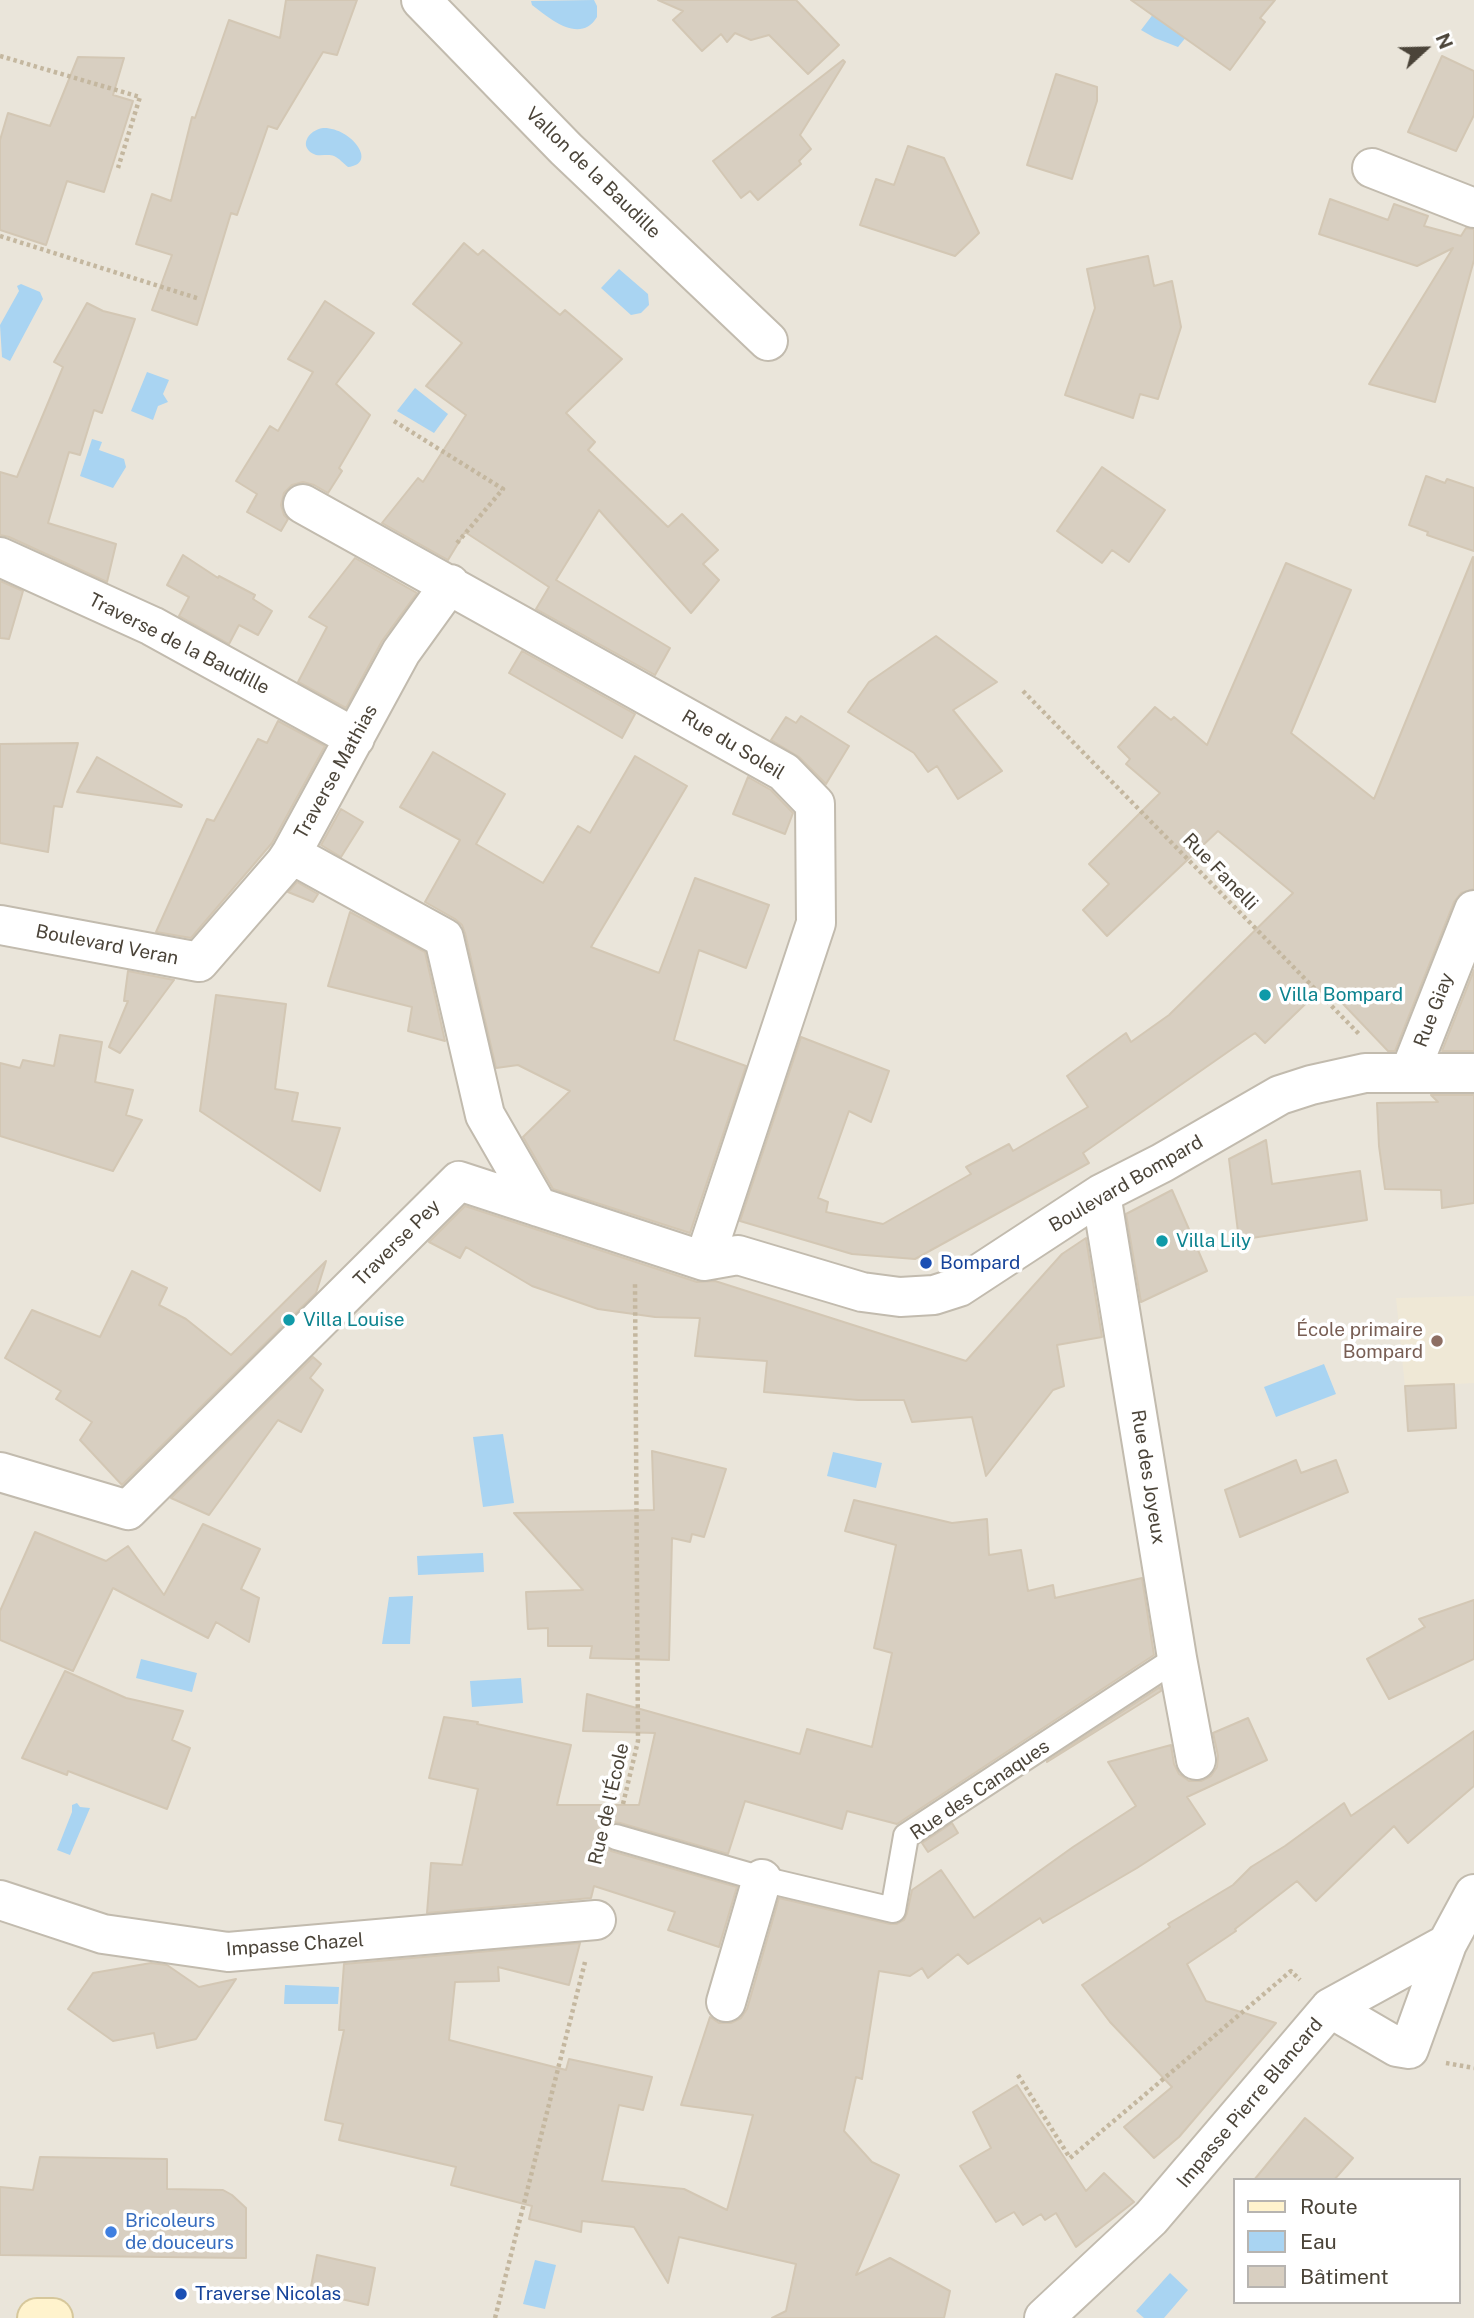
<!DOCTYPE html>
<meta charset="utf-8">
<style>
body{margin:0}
#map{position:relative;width:1474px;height:2318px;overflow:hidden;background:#f6f3ec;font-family:"Public Sans",sans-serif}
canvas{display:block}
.legend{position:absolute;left:1233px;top:2178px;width:228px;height:126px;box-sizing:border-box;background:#fff;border:2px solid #b7b4b0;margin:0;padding:9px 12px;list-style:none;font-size:21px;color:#4b4439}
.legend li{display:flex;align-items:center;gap:14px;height:35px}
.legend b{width:35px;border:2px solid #b7b4b0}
.north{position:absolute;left:1390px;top:14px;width:70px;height:70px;-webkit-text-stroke:5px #fff;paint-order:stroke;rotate:68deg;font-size:19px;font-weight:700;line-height:28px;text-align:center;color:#4b4439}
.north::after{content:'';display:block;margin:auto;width:24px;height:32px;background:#4b4439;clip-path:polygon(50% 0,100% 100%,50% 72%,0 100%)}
</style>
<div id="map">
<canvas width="1474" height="2318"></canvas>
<ul class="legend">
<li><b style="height:9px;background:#fff3cd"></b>Route</li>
<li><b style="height:19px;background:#a9d4f2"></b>Eau</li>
<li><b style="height:19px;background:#d8cfc1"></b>Bâtiment</li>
</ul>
<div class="north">N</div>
</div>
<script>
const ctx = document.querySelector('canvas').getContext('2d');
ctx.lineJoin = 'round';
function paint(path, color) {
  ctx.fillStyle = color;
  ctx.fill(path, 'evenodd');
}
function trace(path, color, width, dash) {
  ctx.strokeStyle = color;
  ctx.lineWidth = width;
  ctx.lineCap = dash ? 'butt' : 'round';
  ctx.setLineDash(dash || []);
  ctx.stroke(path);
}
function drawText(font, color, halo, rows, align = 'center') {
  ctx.font = font + ' "Public Sans",sans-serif';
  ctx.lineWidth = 7;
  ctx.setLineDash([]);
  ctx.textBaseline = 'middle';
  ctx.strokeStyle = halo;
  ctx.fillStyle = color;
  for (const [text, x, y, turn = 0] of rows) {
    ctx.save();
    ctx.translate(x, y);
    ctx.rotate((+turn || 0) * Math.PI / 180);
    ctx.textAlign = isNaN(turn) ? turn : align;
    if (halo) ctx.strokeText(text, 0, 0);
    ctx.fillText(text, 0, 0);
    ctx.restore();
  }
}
paint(new Path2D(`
 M0,0h1474v2318h-1474zM1234,2180h224v122h-224z`), '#eae5da');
paint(new Path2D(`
 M1474,1296v87l-69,4 -9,-89z`), '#efe8d6');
paint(new Path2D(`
 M594,0l3,6v11c-17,28 -48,1 -65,-12l-1,-4z
 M1164,0l41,14 -27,33 -23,-9 -14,-8z
 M323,128c28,-1 56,36 25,39 -4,-3 -9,-9 -14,-11 -5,-2 -12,0 -18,-1 -19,-7 -8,-25 7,-27z
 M619,269l29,25 1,11 -8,8 -10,2 -30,-27z
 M21,284l19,8 3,7 -33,62 -8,-4 -2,-32 19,-34 -2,-5z
 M147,372l22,8 -6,14 5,8 -10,4 -5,14 -22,-9z
 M415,388l33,26 -14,19 -37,-22z
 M92,439l10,3 -3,8 25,9 2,8 -13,21 -33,-12z
 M1324,1364l12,30 -60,23 -12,-30z
 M503,1434l11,69 -31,4 -10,-70z
 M833,1452l49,11 -6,25 -49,-12z
 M483,1553l1,19 -66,3 -1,-19z
 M413,1596l-3,48h-28l7,-47z
 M141,1659l56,14 -5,19 -56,-14z
 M521,1678l2,25 -51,4 -2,-26z
 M77,1803l3,4 10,1 -20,47 -13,-5 15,-38v-7z
 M285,1985l54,2 -1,17h-54z
 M535,2260l21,5 -11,44 -22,-5z
 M1170,2273l18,17 -24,28h-20l-8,-7z`), '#a9d4f2');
const building = new Path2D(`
 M286,0h71l-20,55 -14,-3 -46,77 -9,-3 -31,89 -6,-2 -34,112 -45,-15 20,-55 -36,-11 16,-50 19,7 21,-84 3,1 34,-98 51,18z
 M658,0h138l43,45 -31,29 -39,-39 -18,5 -16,-7 -8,9 -6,-8 -19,17 -29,-31 10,-9z
 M1131,0h144l-15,18 5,4 -35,48z
 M1442,56l32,15v44l-18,36 -48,-19z
 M78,57l46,1 -11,37 20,6 -29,91 -37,-11 -21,64 -46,-15v-90l8,-27 42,13z
 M843,60l2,2 -45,73 11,14 -12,12 2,3 -43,36 -8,-9 -9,7 -28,-37z
 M1056,74l41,13v14l-25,78 -45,-14z
 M908,146l36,12 35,75 -24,23 -95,-31 16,-46 18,6z
 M1330,199l58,21 6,-16 34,12 -4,10 37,10 5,-8 8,1v31l-39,142 -66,-18 84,-136 -36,18 -98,-32z
 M464,243l14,12 5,-5 77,65 5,-5 57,49 -56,54 29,29 -7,8 80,77 14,-13 36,36 -15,14 16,16 -28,33 -92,-103 -43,70 114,68 -15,27 -119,-66 13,-22 -84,-55 -17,28 -66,-37 36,-45 5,4 43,-67 -40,-29 36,-43 -49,-39z
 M1148,256l6,30 18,-5 9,46 -23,72 -18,-5 -7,24 -68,-23 30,-87 -8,-39z
 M325,301l49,32 -38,51 34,31 -31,53 3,3 -14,22 -14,-8 -11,-3 -11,3 -8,8 -3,12 3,10 4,4 -7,12 -34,-19 10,-18 -21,-13 34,-55 8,5 35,-59 -25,-13z
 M87,303l16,8 32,8 -33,94 -8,-3 -14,45 -11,-3 -21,71 68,21 -9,38 -98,-45 -9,-2v-63l17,5 46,-110 -9,-5z
 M1102,467l63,43 -36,52 -17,-12 -10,13 -45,-32z
 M1426,476l19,7 2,-4 27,9v63l-47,-16 1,-3 -19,-7z
 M183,555l35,23 1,-2 36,19 -2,4 19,12 -14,24 -19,-10 -10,19 -50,-28 10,-19 -22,-12z
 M1473,557l1,332 -13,4 -7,9 -59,149h-7l-63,-66 -60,58 -10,-10 -172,120 6,10 -174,96 -63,-5 -112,-33 61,-184 88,34 -18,51 -22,-11 -31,87 10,4 -2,10 57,12 88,-50 -5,-7 43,-23 4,7 75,-44 -21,-31 59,-43 5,9 38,-27 124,-122 -75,-62 -111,105 -24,-26 26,-26 -20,-20 71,-71 -34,-29 4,-5 -12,-12 37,-40 16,13 3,-3 33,28 79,-182 65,27 -60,143 83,66z
 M355,558l62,35 -35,48 -36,67 -48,-26 29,-55 -18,-10z
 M0,581l23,10 -14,48 -9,-1z
 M936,636l61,46 -44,28 49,61 -44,28 -21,-33 -9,6 -14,-19 -66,-41 21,-30z
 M522,651l113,63 -13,24 -113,-65z
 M801,716l48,30 -23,38 -27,-27 -28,-17 15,-23 10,6z
 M278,721l47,25 -53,97 -81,95 -35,-6 51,-113 7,2 44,-82 9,4z
 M78,743l-16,64 -8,-1 -6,46 -48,-9v-99z
 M433,752l72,42 -29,50 67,39 35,-57 12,7 45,-77 52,30 -96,161 68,26 36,-95 74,27 -23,63 -47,-18 -25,90 72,26 -56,167 -137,-44 -30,-52 47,-46 -52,-26 -22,3 -31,-135 -3,-8 -7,-6 -30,-17 35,-62 -60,-33z
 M97,757l85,48 -1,2 -104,-15z
 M748,777l23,13 22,23 -8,21 -52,-20z
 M341,809l22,13 -22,35 -20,-12z
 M297,882l21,12 -5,8 -25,-10z
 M350,912l75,40 20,89 -37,-10 4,-24 -84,-21z
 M1474,970v81h-32z
 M128,971l46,9 -54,73 -11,-6 19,-46h-4z
 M216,995l70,9 -11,85 23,4 -6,28 48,7 -20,63 -120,-80z
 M60,1035l42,7 -7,40 38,8 -7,25 16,5 -29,51 -113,-35v-73l20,5 3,-8 31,6z
 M1431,1095h43v108l-32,5 -1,-18 -56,-1 -6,-43 -2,-43 61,-1z
 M1266,1140l6,44 88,-13 7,49 -128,20 -10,-81z
 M1172,1190l35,81 -66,31 -15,-88z
 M465,1206l232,76 18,-1 251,80 96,-107 24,-16 16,99 -45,8 7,41 -11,4 -67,86 -14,-59 -60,5 -8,-22h-46l-94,-8 3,-31 -72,-5 5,-38 -45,-1 -57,-8 -66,-23 -66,-39 -6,11 -31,-16z
 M326,1261l-10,32 -194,192 -42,-45 12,-18 -36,-23 5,-8 -56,-33 27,-48 68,27 32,-66 35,17 -8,17 27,14 45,36z
 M313,1357l8,7 -11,14 13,12 -22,42 -23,-12 -69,95 -38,-17z
 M1454,1384l2,44 -48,3 -3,-45z
 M652,1451l74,18 -22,68 -12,-3 -2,8 -18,-4 -3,122 -79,-2 2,-12h-44v-18l-20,1 -2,-37 57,-2 -69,-77 140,-3z
 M1296,1460l5,13 35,-13 12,32 -108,45 -15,-47z
 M854,1500l98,23 35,-4 2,36 32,-5 7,41 25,-6 2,13 87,-20 12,77 -257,169 -50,-13 -5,18 -97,-28 -17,53 -108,-31 -7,-1 -7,4 -4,6 -1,8 4,7 6,4 126,36 -18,60 -51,-17 7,-18 -81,-26 -3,12 -164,15 4,-50 31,2 16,-76 -49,-11 15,-61 34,5 -1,2 94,21 -14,60h82l16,-72 -72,-2 4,-37 213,60 7,-25 65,18 20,-94 -18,-5 22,-103 -51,-14z
 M203,1524l57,25 -19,40 18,9 -10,44 -33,-20 -8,16 -95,-50 -40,83 -73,-31v-29l35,-79 71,29 22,-15 36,49z
 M1474,1600v59l-85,40 -22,-40 58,-32 -6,-8z
 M65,1671l61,27 57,13 -11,29 18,8 -23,61 -99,-38 -1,4 -45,-17z
 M1160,1687l1,4 -114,71v-1z
 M1248,1718l19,42 -80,37 18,27 -68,44 -94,55 -3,-5 -72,46 -10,-10 -30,24 -6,-10 -12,8 -31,-5 -17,108 -6,-2 -12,54 28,31 27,13 -43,100 34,-17 60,33 -6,27h-172l14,-7 10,-47 -117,-27 -11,46 -34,-56 -52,-6 -1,11 -52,-13 3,-13 -81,-21 5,-18 -117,-27 4,-16 -18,-4 19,-90h-5l5,-66 236,-21 -11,42 -71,-18 1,14 -44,1 -6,58 117,30 3,-11 83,18 -9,33 -24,-5 -17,76 82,8 43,21 26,-95 -72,-10 29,-88 9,6h12l10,-5 6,-9 32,-111 111,26h7l7,-4 3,-7 5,-23 29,-20 33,48 99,-71 63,-41 -28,-44 63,-17 3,19 5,10 10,7h12l10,-5 6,-9 1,-11 -5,-23z
 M1474,1731v55l-66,57 -14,-17 -78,75 -19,-20 -62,48 1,2 -49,33 19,37 70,22 -97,114 -25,21 -30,-31 48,-40 -62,-65 -28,-37 88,-58 -2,-3 65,-39 18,-18 34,-21 59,-43 7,13z
 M952,1823l6,10 -30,19 -6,-9z
 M151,1963l16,2 32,22 37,-8 -40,60 -39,9 -3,-15 -41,8 -45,-32 25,-36z
 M1017,2085l69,106 18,-18 30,29 -58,45 -20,-34 -11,7 -4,-6 -18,11 -9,-13 -18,10 -36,-56 31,-18 -18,-36z
 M1305,2118l48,40 -19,22h-80z
 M40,2157l127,2v30l56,1 9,5 14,13v50l-246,-3v-68l33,3z
 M317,2255l58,13 -7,37 -58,-13z`);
paint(building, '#d8cfc1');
trace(building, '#d3c7b4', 2);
const lane = new Path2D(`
 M616,1837l146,42 131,31 13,-74 271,-178`);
const street = new Path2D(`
 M421,0l145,149 202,192
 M1372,168l102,40
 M303,504l481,268 31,32 1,119 -112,338
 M0,557l152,69 203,112
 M450,584l-49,68 -110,202 153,84 41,177 53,92
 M0,925l199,37 86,-99 6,-9
 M1410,1072l64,-162
 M1101,1194l76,464 19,102
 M0,1472l128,38 331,-329 245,80 34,-6 124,37 38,5 34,-2 25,-8 142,-93 61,-31 118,-68 31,-10 54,-12h109
 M0,1900l103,34 125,18 368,-32
 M726,2002l36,-123
 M1330,2008l117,-64
 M1044,2318l107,-100 179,-210 67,39 12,2 38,-105 27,-50`);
const secondary = new Path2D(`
 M37,2318h16`);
trace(lane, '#c2bbae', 28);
trace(street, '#c2bbae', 42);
trace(secondary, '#d6c79b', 42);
trace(new Path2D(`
 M0,56l140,41 -22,71
 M0,236l200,63
 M394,421l109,68 -46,54
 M1023,691l336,343
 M623,1804l15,-63 -3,-458
 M1446,2063l28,5
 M1018,2075l52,83 221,-187 9,9
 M495,2318l90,-356`), '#c4b79f', 4.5, [3.5, 3.5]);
trace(lane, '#fff', 24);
trace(street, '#fff', 38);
trace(secondary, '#fff3cd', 38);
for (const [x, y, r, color] of [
 [1265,995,7,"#0f9aa8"],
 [1162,1241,7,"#0f9aa8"],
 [926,1263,7,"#1a4fb4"],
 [289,1320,7,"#0f9aa8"],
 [1437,1341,7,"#8d6e63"],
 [111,2232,7,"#3f7fe0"],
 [181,2294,7,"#1a4fb4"]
]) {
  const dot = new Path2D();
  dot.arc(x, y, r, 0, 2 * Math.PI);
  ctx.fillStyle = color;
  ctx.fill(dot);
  trace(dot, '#fff', 2.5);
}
drawText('19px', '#4b4439', '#fff', [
 ["Vallon de la Baudille",593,173,44],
 ["Traverse de la Baudille",179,644,27],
 ["Rue du Soleil",733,745,31],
 ["Traverse Mathias",336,772,-61],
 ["Rue Fanelli",1220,872,46],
 ["Boulevard Veran",107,945,11],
 ["Rue Giay",1434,1010,-69],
 ["Boulevard Bompard",1126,1184,-30],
 ["Traverse Pey",397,1243,-45],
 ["Rue des Joyeux",1148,1477,81],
 ["Rue des Canaques",980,1790,-34],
 ["Rue de l'École",609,1804,-77],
 ["Impasse Chazel",295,1945,-4],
 ["Impasse Pierre Blancard",1250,2103,-50]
]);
drawText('19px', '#0d838f', '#fff', [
 ["Villa Bompard",1279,995],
 ["Villa Lily",1176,1241],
 ["Villa Louise",303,1320]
], 'left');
drawText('19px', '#164399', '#fff', [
 ["Bompard",940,1263],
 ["Traverse Nicolas",195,2294]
], 'left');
drawText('19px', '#785e54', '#fff', [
 ["École primaire",1423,1330],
 ["Bompard",1423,1352]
], 'right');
drawText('19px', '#366cbe', '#fff', [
 ["Bricoleurs",125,2221],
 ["de douceurs",125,2243]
], 'left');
</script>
